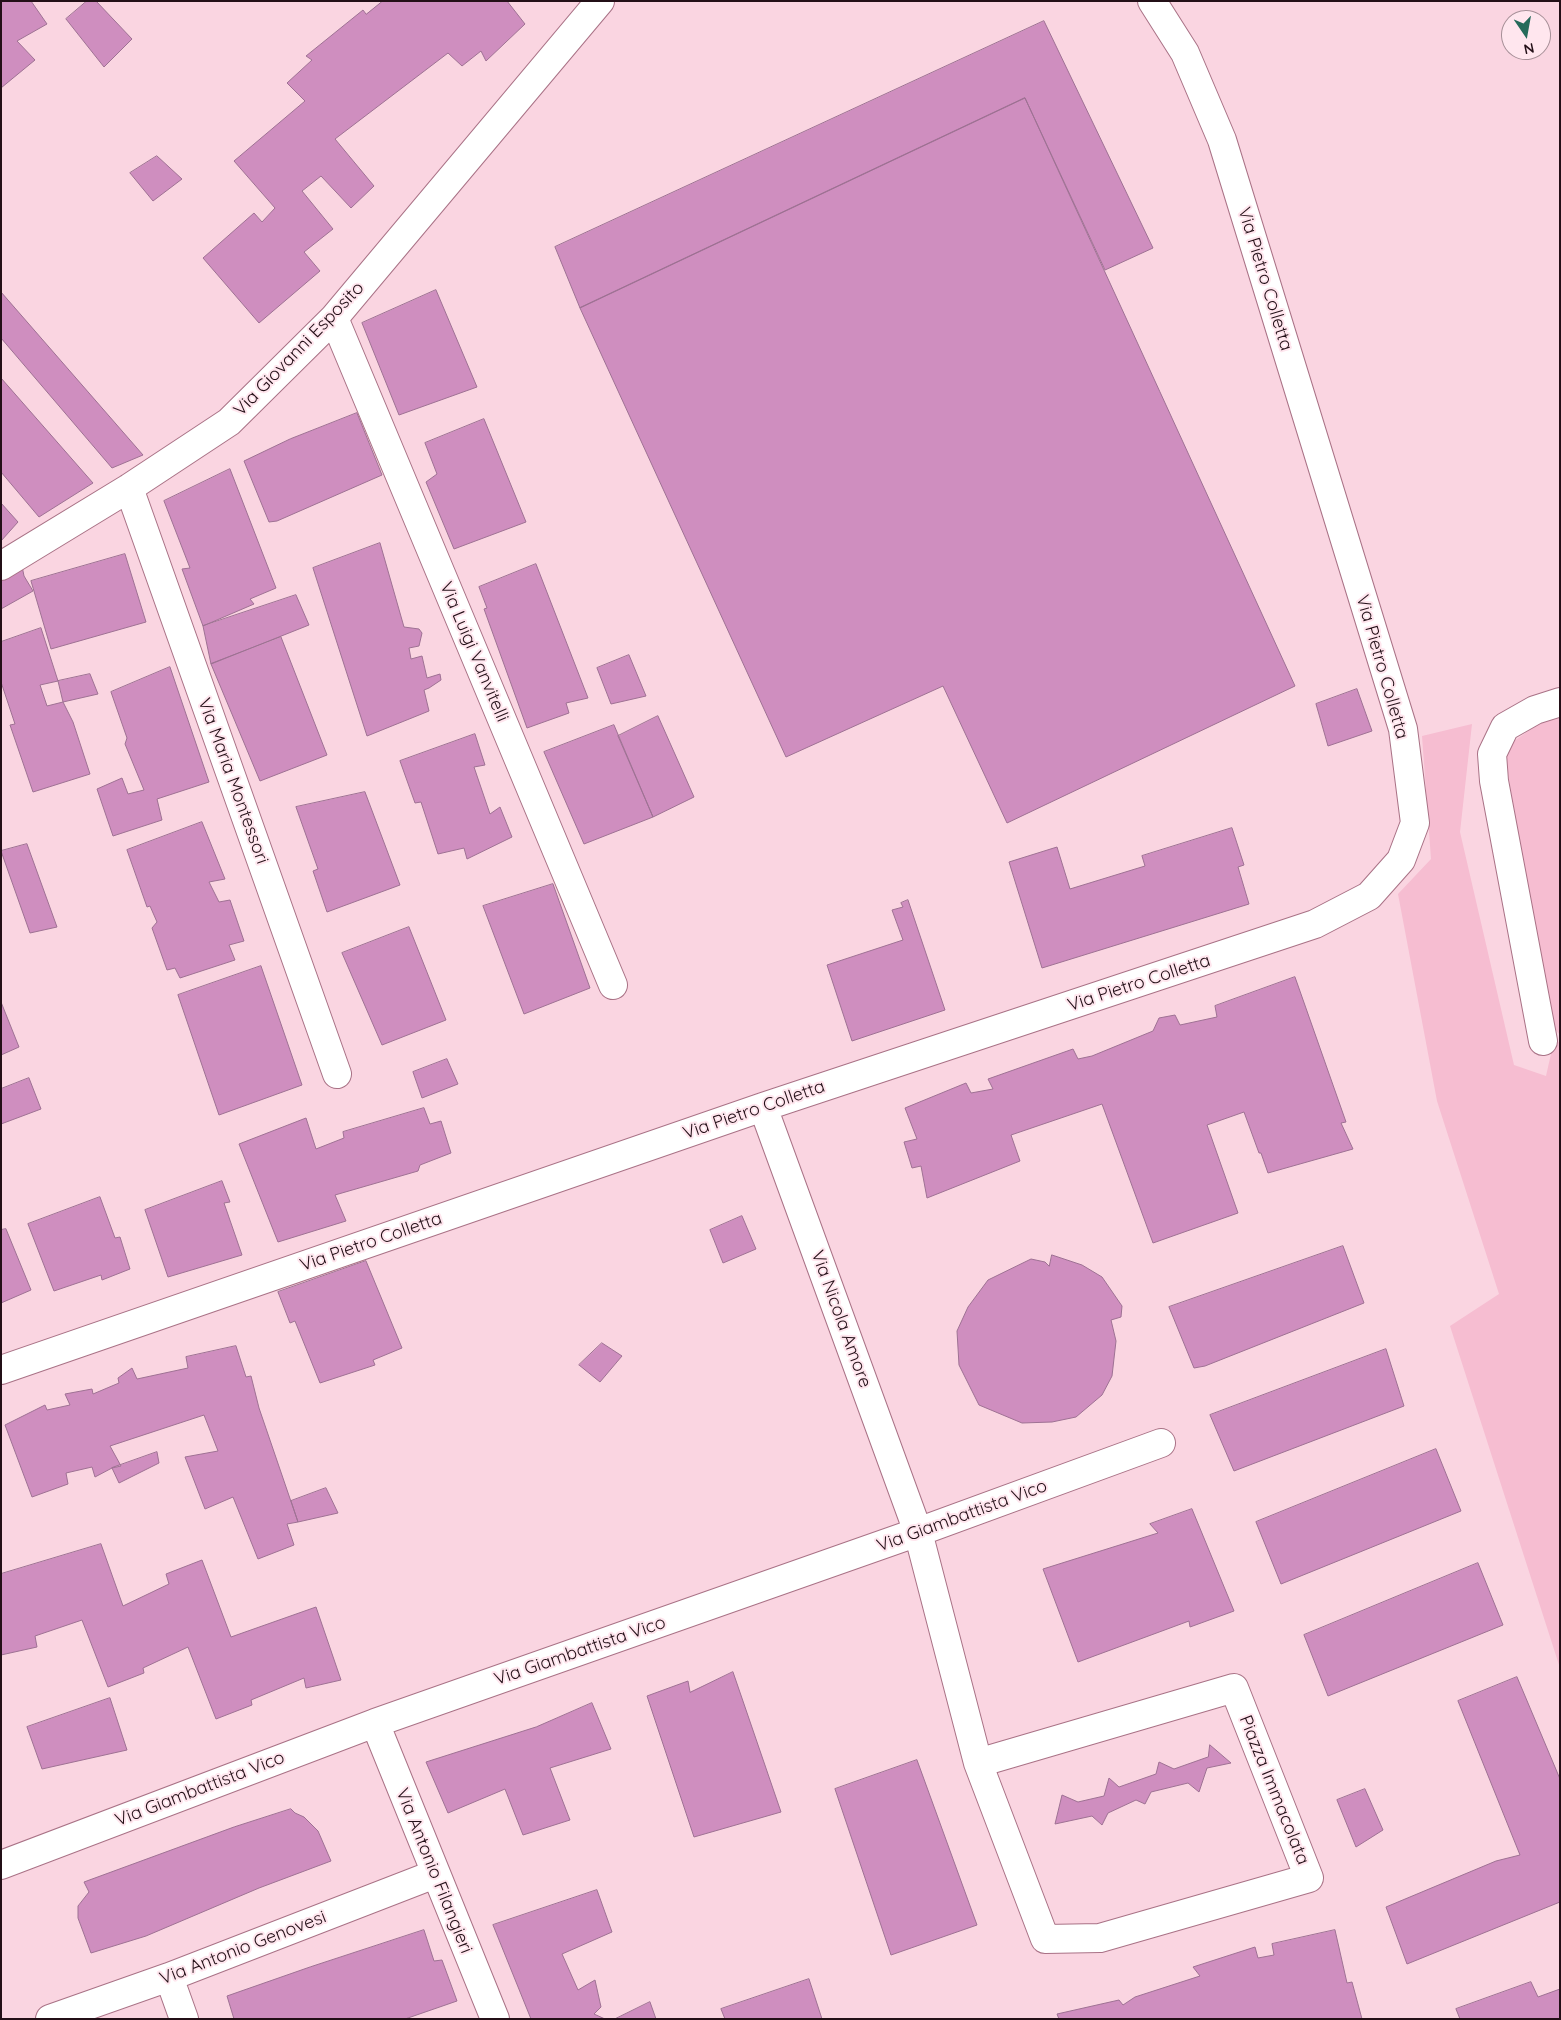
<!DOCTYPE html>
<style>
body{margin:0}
#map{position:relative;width:1561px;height:2020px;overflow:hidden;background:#fad5e1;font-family:Quicksand,sans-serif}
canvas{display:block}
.frame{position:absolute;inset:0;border:2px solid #230f17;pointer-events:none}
.north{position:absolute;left:1501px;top:10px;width:50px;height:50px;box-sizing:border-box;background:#ffe6ee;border:1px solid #a79098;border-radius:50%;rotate:168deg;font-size:14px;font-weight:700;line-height:20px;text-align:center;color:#230f17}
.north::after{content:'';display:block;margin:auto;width:18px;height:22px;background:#266a5a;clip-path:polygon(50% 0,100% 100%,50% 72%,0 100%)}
</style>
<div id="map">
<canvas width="1561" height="2020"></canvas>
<div class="frame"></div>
<div class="north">N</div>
</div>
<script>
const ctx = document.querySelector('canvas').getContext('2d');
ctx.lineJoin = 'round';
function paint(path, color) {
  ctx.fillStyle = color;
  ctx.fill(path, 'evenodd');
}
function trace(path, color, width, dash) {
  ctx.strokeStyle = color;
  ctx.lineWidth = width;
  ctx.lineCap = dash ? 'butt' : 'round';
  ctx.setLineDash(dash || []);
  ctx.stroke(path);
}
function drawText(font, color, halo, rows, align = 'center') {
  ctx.font = font + ' Quicksand,sans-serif';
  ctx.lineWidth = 4;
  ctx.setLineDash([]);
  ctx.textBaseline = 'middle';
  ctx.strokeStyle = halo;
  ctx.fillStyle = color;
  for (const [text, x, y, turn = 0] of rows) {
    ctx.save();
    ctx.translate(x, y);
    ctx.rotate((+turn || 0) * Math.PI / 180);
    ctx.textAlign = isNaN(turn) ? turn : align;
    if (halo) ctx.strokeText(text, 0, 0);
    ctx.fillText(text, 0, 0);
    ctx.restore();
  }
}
paint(new Path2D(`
 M1560,717v318l-13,-15 -43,-272 40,-28z
 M1472,724l-12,108 54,233 32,11 7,-31 7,-4v627l-110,-342 49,-32 -62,-193 -39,-207 33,-35 -9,-123z`), '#f6bdd1');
const building = new Path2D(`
 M1,1h30l16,23 -30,17 18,19 -34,28z
 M87,1h9l36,38 -28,28 -38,-48z
 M383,1h124l18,23 -39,37 -5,-10 -19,15 -14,-13 -113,86 39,47 -23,22 -30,-32 -19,15 31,38 -29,23 16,19 -61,52 -56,-65 51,-45 8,9 13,-14 -41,-47 71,-60 -18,-18 25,-23 -6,-4 57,-46 3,4z
 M1044,21l109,227 -48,22 -80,-172 -445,210 -25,-61z
 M1025,98l270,588 -288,137 -64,-137 -157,71 -206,-449z
 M157,156l25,23 -29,22 -23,-28z
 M436,290l41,97 -78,28 -37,-92z
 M1,292l142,163 -31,13 -111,-130z
 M1,378l92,105 -54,34 -38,-45z
 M357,413l25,62 -105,46 -8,1 -25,-61 46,-22z
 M484,419l42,103 -72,27 -28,-67 11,-8 -12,-31z
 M230,469l46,119 -26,11 4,5 -51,22 -21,-57 8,-1 -26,-67z
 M1,503l17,19 -17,19z
 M380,543l24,84 15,2 3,4 -3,13 -10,2 2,11 11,-3 5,22 13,-4 1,6 -12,8 -5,2 5,21 -62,25 -54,-168z
 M125,554l21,68 -95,27 -20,-68z
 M536,564l52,134 -22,5 3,10 -42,15 -43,-119 3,-1 -8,-21z
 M22,566l2,10 9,15 -32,18v-30z
 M296,595l13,30 -98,39 -8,-38z
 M41,628l17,53 -18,4 7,21 16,-4 10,20 17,52 -57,18 -23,-67 5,-1 -14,-42v-40z
 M281,637l46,118 -67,26 -49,-117z
 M629,655l17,41 -35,8 -14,-36z
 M170,667l39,115 -52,17 5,21 -49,16 -16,-47 25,-11 6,16 16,-4 -19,-46 2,-6 -16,-46z
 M90,674l8,20 -35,8 -5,-21z
 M1357,689l15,42 -44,15 -12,-42z
 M658,716l36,81 -41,20 -35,-81z
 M614,725l39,92 -69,27 -40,-92z
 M475,734l10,31 -11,2 16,47 10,-7 12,30 -45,22 -3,-11 -26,6 -17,-52 -6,1 -15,-42z
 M365,792l35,93 -73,27 -14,-41 5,-2 -22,-62z
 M202,822l23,57 -16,3 10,20 11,-2 14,41 -15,4 6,15 -55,18 -5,-10 -8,2 -15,-42 5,-6 -7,-16 -3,1 -20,-57z
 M1232,828l12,37 -6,2 11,37 -207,64 -33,-106 48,-15 13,42 75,-23 -3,-10z
 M27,844l30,83 -27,6 -29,-82z
 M553,884l37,104 -66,26 -41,-108z
 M908,900l37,110 -93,31 -25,-76 76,-25 -11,-30 11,-3 -2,-4z
 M409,927l37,93 -64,25 -40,-92z
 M261,966l41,119 -83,30 -41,-120z
 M1295,977l51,145 -5,1 12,26 -85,24 -7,-20h-2l-15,-41 -37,13 31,88 -85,30 -51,-139 -91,31 9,26 -93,37 -6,-32 -9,2 -8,-26 13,-3 -12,-31 61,-25 5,10 22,-4 -5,-10 85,-30 5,10 14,-3 61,-25 6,-13 16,-3 5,10 37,-8 -2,-11z
 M1,1002l18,45 -18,8z
 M447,1059l11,25 -36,14 -9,-26z
 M29,1078l12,31 -40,15v-35z
 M424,1108l6,16 11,-3 10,32 -31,12 -2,6 -83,24 11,26 -68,21 -39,-98 67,-26 10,31 28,-11 -1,-6z
 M222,1181l8,21 -6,1 18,52 -74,22 -23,-67z
 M100,1197l15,41 5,-1 10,32 -28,11 -1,-5 -47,16 -26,-67z
 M742,1216l14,33 -33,14 -13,-33z
 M6,1229l25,61 -30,13v-73z
 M1343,1246l21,57 -159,63 -11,2 -25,-61z
 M1052,1255l30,10 20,12 20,29 -1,11 -10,3 5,21 -4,35 -10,19 -26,22 -24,5 -30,1 -43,-18 -20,-40 -2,-34 11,-24 20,-27 43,-21 14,3 4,4z
 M366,1261l36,87 -29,12 2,5 -55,18 -25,-62 -5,2 -12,-31z
 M602,1343l20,13 -22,26 -21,-17z
 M236,1346l10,31 5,-1 8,32 39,114 -11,2 7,21 -36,14 -25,-62 -28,12 -20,-52 33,-6 -14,-36 -94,31 11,20 -9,2 -17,9 -3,-10 -26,6 2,11 -36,13 -27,-72 40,-20 2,5 23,-5 -5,-11 27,-5 1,5 26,-11 -1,-5 14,-10 5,11 51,-11 -2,-11z
 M1386,1349l18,57 -170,65 -24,-56z
 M1436,1449l25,62 -180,73 -25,-62z
 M157,1452l2,11 -40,20 -7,-15z
 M326,1488l12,25 -40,9 -7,-21z
 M1192,1509l42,102 -44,16 -1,-6 -111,41 -35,-93 115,-36 -8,-9z
 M101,1544l22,62 46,-22 -3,-10 36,-14 29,77 85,-30 25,73 -35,8 -2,-10 -53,22 1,5 -36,14 -28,-72 -45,21 1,5 -36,14 -26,-67 -47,16 2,11 -36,8v-81z
 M1478,1563l25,62 -175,71 -24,-61z
 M733,1672l48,140 -87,25 -47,-141 41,-15 2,11z
 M1517,1677l43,102v123l-153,62 -21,-57 110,-46 24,-6 -62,-154z
 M110,1698l17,52 -85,19 -15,-42z
 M592,1703l19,46 -61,19 20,52 -47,15 -18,-46 -57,24 -22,-51 110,-35z
 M1210,1745l21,18 -24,5 -8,24 -11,-9 -37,9 -6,12 -9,-4 -28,13 -6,12 -10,-9 -37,8 7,-29 16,7 26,-6 5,-18 10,9 37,-13 3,-12 15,7 34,-12z
 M917,1760l60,165 -86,30 -56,-166z
 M1365,1789l18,41 -27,17 -19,-47z
 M291,1809l4,4 9,4 14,14 13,30 -72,27 -113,48 -55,17 -13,-35v-12l11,-14 -5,-10 150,-55z
 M597,1890l15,42 -50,22 16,36 17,-10 6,27 -7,7 11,5h-74l-38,-94z
 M424,1930l10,31 8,-1 15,41 -52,18h-171l-7,-23 83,-29z
 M1335,1930l12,53 5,-1 10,37h-303l-2,-5 62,-14 4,5 12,-8 65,-21 -7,-9 62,-20 3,11 16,-3 -2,-11z
 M809,1979l13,40h-97l-4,-10z
 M1531,1982l7,15 22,-8v30h-100l-4,-10z
 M650,2002l6,17h-41z`);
paint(building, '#cf8ebf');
trace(building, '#9e7193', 1);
const minor = new Path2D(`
 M334,318l279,667
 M129,488l208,586
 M1,566l128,-78 100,-66 105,-104 266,-317
 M1543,1041l-49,-260 -2,-27 13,-27 30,-17 25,-8
 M763,1107l155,425 60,231 67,176 55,-1 209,-60 -75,-190 -256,75
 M1,1370l762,-263 552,-183 54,-28 32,-36 14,-37 -12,-94 -181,-589 -37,-87 -33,-52
 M375,1723l120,296
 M1,1865l374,-142 543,-191 243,-89
 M169,1977l15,42
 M50,2019l119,-42 266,-103`);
trace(minor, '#a97286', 30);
trace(minor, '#fff', 28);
drawText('18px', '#230f17', '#ffe6ee', [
 ["Via Pietro Colletta",1265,279,73],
 ["Via Giovanni Esposito",299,349,-46],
 ["Via Luigi Vanvitelli",474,652,67],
 ["Via Pietro Colletta",1382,667,74],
 ["Via Maria Montessori",233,781,70],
 ["Via Pietro Colletta",1139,983,-18],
 ["Via Pietro Colletta",754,1110,-19],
 ["Via Pietro Colletta",371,1242,-19],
 ["Via Nicola Amore",841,1319,70],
 ["Via Giambattista Vico",962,1516,-20],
 ["Via Giambattista Vico",580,1651,-19],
 ["Via Giambattista Vico",200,1789,-21],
 ["Piazza Immacolata",1274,1790,68],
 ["Via Antonio Filangieri",434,1871,68],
 ["Via Antonio Genovesi",243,1948,-21]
]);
</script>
